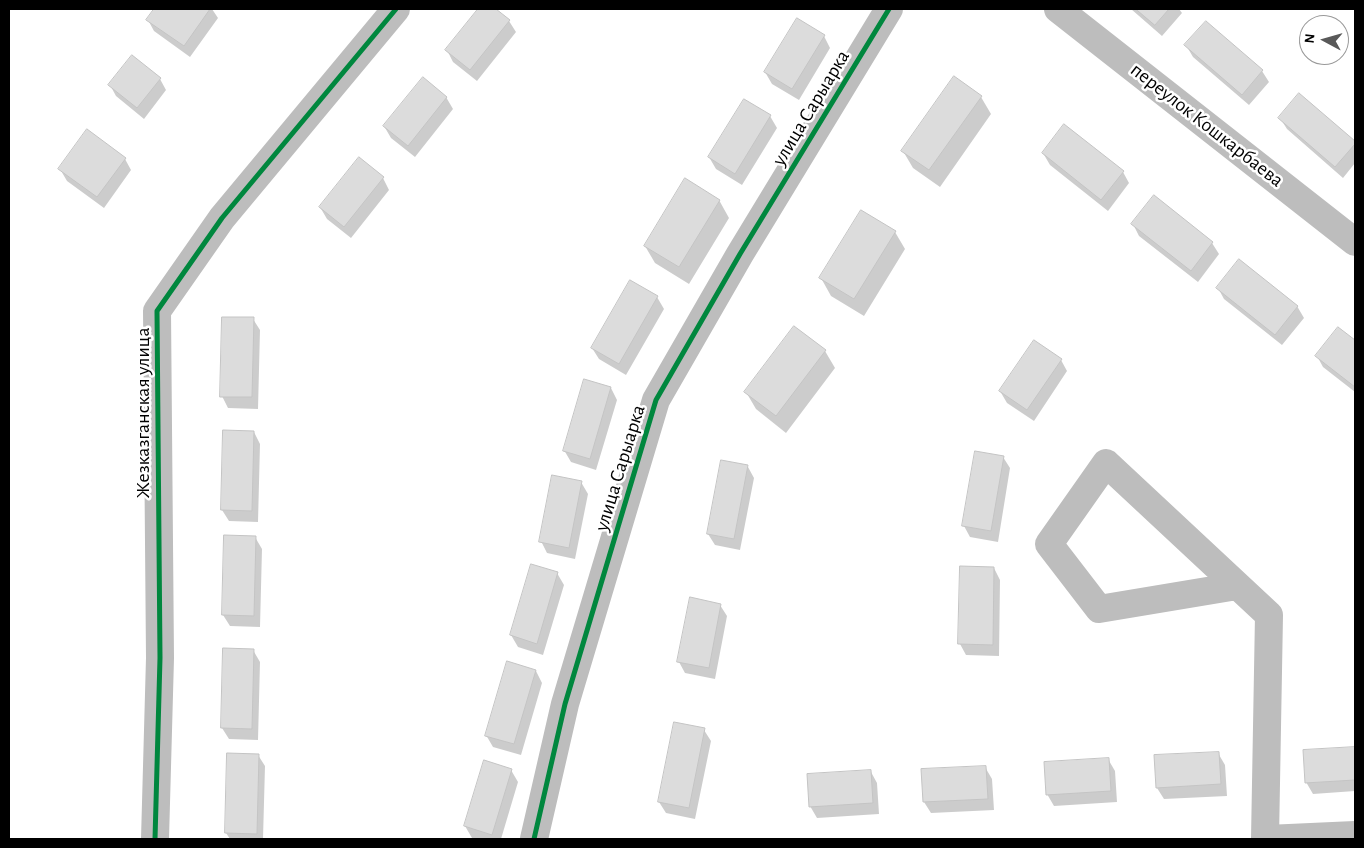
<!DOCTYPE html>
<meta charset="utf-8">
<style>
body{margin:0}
#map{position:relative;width:1364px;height:848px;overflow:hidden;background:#fff;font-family:"Alegreya Sans",sans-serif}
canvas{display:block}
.frame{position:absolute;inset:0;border:10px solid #000;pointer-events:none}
.north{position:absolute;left:1299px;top:15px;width:50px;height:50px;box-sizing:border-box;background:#fff;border:1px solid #999;border-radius:50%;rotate:276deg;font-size:14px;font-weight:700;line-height:20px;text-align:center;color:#000}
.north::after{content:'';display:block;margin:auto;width:18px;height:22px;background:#595959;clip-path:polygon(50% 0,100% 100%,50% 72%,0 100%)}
</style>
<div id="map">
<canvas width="1364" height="848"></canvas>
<div class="frame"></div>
<div class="north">N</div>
</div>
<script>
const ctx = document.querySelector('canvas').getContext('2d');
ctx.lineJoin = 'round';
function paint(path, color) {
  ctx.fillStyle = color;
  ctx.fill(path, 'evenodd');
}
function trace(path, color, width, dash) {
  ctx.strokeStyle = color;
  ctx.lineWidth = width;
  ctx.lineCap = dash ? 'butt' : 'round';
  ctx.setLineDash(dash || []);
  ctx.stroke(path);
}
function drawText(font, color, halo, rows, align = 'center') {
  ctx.font = font + ' "Alegreya Sans",sans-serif';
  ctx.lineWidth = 5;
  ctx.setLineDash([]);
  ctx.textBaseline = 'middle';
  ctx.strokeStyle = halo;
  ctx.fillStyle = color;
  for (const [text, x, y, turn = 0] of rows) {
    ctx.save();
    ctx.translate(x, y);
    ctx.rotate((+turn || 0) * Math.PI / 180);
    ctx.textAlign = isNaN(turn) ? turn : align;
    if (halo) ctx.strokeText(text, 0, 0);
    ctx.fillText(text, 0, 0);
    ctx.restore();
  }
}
paint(new Path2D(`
 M155,9h57l6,9 -28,39 -36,-26 -6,-11z
 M480,9h14l15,12 7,11 -39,49 -24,-19 -6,-12z
 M1131,9h48l3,4 -20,23z
 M824,36l6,12 -31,52 -27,-16 -7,-12z
 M1186,45l76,26 7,11 -20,23 -56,-48z
 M160,79l6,11 -22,29 -28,-23 -6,-11z
 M1299,95l56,48v20l-12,15 -56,-49 -7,-11z
 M446,97l7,12 -38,48 -24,-19 -7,-12z
 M981,97l10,17 -51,73 -27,-19 -10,-17z
 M770,116l7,12 -35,57 -26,-16 -7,-12z
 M1043,153l80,19 6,11 -21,28 -58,-46z
 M125,159l6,11 -27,38 -37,-27 -7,-12z
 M383,178l6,12 -38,48 -24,-19 -7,-12z
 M719,200l10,18 -40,66 -34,-21 -10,-17z
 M1133,224l79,19 7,11 -21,28 -59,-46z
 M895,232l10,17 -41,67 -33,-20 -10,-18z
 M1218,288l79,18 7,12 -22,27 -58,-46z
 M657,297l7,12 -38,66 -27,-16 -7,-11z
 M253,319l7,11 -2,79 -30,-1 -6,-12z
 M1338,328l17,14v50l-32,-25 -6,-11z
 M825,351l10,17 -49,65 -30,-24 -10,-17z
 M1061,360l6,11 -33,50 -27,-18 -7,-12z
 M611,388l6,12 -21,70 -25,-8 -7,-12z
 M254,432l6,12 -2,78 -29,-1 -7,-11z
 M1003,457l7,11 -12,74 -28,-5 -6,-11z
 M748,467l6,11 -14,72 -25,-5 -7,-11z
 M581,482l7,12 -13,65 -28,-6 -6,-12z
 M255,537l7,12 -2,78 -30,-1 -7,-11z
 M994,568l6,12 -1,76 -33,-1 -6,-11z
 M557,573l7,12 -21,70 -25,-8 -7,-12z
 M720,605l7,11 -12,63 -30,-6 -6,-11z
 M253,650l7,12 -2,78 -29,-1 -7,-11z
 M536,671l6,12 -21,72 -28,-8 -7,-12z
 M704,730l7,11 -16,78 -29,-6 -7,-11z
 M1355,748v43l-42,3 -7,-12 -2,-31z
 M1218,753l7,12 2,31 -63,3 -7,-11z
 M258,755l7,11 -2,73h-33l-4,-6z
 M1108,759l7,12 2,31 -63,4 -7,-12z
 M985,767l7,12 2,31 -63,3 -7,-11z
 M511,770l7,12 -17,57h-23l-6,-1 -7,-12z
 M871,772l6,11 2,31 -62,4 -7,-12z`), '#0003');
const building = new Path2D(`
 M154,9h56l-26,37 -38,-26z
 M478,9h18l14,11 -40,50 -25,-20z
 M1136,9h33l-14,16z
 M797,18l28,17 -33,54 -28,-17z
 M1206,21l57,49 -21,25 -58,-50z
 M132,55l29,23 -24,30 -29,-23z
 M954,76l28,20 -53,74 -28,-19z
 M423,77l24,20 -39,49 -25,-20z
 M1299,93l56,48v3l-20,23 -57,-49z
 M744,99l27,16 -36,59 -27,-17z
 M1064,124l60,47 -23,29 -59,-47z
 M87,129l39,29 -29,39 -39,-28z
 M359,157l25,20 -40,50 -25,-20z
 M685,178l35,22 -41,67 -35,-21z
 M1154,195l59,47 -22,29 -60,-47z
 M861,210l35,21 -42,68 -35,-21z
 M1239,259l59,47 -23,29 -59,-47z
 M630,280l28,16 -39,68 -28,-16z
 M222,317h32l-2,80h-32z
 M794,326l32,24 -50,66 -32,-24z
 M1338,327l17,13v47l-40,-31z
 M1034,340l28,19 -35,51 -28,-19z
 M584,379l27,8 -21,72 -27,-8z
 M223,430l31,1 -2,80 -31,-1z
 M975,451l29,5 -13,75 -29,-5z
 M721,460l27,5 -14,74 -27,-5z
 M552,475l30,6 -13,67 -30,-6z
 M224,535l32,1 -2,80 -32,-1z
 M531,564l27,8 -21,72 -27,-9z
 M960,566l34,1 -1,78 -35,-1z
 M690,597l31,7 -12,64 -32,-6z
 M223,648l31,1 -2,80 -31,-1z
 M507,661l29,9 -22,74 -29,-8z
 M674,722l31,6 -16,80 -31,-6z
 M1355,747v33l-50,3 -2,-33z
 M1219,752l2,32 -65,4 -2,-33z
 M227,753l32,1 -2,80 -32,-1z
 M1109,758l2,33 -65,4 -2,-33z
 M484,760l28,9 -20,66 -28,-9z
 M986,766l2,33 -65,3 -2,-33z
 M871,770l2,33 -64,4 -2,-33z`);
paint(building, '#dcdcdc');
trace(building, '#c4c4c4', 1);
trace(new Path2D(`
 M1058,9l297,233
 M1237,586l-138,23 -50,-65 57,-81 163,152 -4,224
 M155,839l5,-181 -3,-347 65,-93 174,-209
 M534,839l31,-135 91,-304 84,-146 149,-245
 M1267,839l88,-4`), '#bdbdbd', 28);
trace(new Path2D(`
 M155,839l5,-181 -3,-347 65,-93 174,-209
 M534,839l31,-135 91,-304 84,-146 149,-245`), '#00873e', 5);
drawText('20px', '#000', '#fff', [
 ["улица Сарыарка",811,108,-59],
 ["переулок Кошкарбаева",1207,125,38],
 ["Жезказганская улица",143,413,-90],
 ["улица Сарыарка",620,468,-73]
]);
</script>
